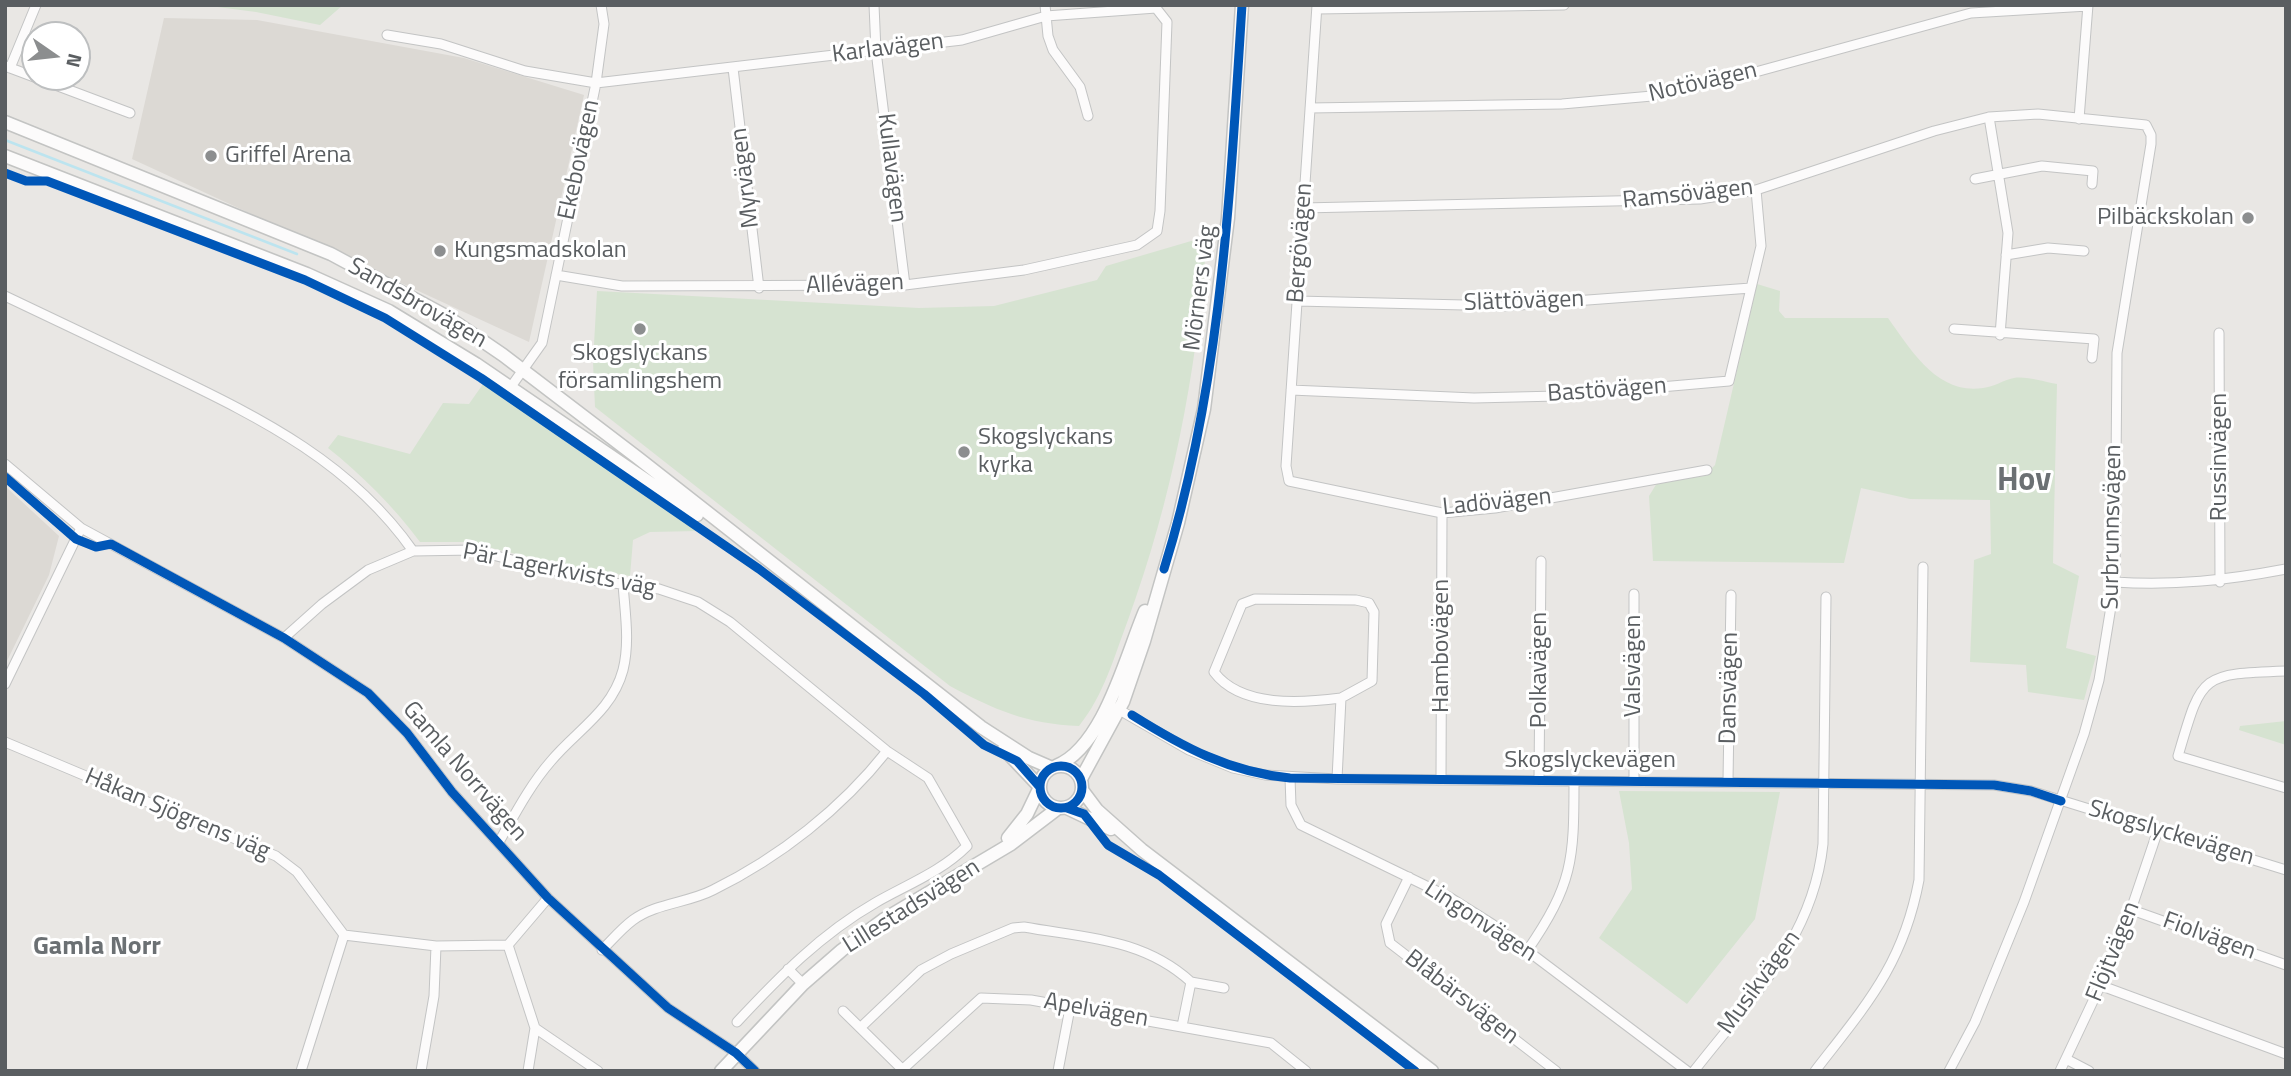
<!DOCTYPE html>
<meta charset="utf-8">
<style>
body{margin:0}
#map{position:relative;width:2291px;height:1076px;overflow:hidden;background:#e9e7e4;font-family:"Titillium Web",sans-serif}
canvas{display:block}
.frame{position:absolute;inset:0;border:7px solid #5a5e61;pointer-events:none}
.north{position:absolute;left:21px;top:21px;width:70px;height:70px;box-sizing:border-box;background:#fff;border:2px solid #bdbfc0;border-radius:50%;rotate:104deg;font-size:19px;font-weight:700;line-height:28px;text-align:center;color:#5a5e61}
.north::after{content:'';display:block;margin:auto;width:24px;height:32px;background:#8c8e8f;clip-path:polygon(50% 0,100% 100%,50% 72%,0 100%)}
</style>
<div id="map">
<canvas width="2291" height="1076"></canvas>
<div class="frame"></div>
<div class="north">N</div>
</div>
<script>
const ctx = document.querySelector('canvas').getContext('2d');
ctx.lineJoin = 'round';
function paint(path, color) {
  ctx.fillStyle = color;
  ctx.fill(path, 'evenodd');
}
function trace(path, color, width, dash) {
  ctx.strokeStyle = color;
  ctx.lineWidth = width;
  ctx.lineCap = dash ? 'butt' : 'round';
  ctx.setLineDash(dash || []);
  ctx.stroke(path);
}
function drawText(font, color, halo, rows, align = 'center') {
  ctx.font = font + ' "Titillium Web",sans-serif';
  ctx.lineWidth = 6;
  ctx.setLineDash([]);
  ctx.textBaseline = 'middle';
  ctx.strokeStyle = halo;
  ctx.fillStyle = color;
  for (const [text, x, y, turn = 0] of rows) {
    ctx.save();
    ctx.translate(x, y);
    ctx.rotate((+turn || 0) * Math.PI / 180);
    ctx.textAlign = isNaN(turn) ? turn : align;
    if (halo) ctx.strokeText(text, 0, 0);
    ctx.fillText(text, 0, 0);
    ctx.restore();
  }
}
paint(new Path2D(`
 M164,18l93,2 207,38 120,37 -55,247 -397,-183z
 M5,486l54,50 -10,39 -44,90z`), '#dcd9d4');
paint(new Path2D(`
 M202,5h141l-23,20 -64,-13z
 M1198,239l8,9c-10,128 -34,251 -78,372 -14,37 -24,75 -49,106 -52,-2 -84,-16 -129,-40l-355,-279 -2,-45 4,-71 322,17 75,-2 103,-26 9,-14z
 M1757,284l23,7 -1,20 6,7h103c23,32 49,77 95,70 11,-1 20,-8 31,-10 12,-2 30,4 43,6l-4,179 26,13 -13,72 30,8 -12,44 -56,-8 -2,-27 -56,-3 4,-102 17,-6 -1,-54 -80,-1 -49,-11 -17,75 -191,-2 -4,-65 8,-13 47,-7 11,-11z
 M483,384l215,147 -48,1 -17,8 -3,36 -55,-8 -109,-26h-46c-26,-35 -58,-67 -92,-94l10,-13 72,19 33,-51 26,1z
 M2286,721v24l-47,-15 1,-4z
 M1619,791l161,1 -25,127 -68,85 -88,-66 33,-49 -3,-46z`), '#d6e3d1');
trace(new Path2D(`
 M5,140l292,114`), '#bce4ef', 2.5);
const minor = new Path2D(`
 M874,5l2,46 29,234
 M1045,5l3,31 5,14 27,37 8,29
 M1317,5l-31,461 3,15 153,32 53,-5 212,-38
 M1317,9l247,-4
 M387,35l54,9 84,27 71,12 366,-43 84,-24 110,-8 11,14 -7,189 -3,20 -20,14 -113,25 -119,15 -283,1 -66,-11
 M5,66l125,47
 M10,68l26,-63
 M733,68l26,220
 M1310,108l252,-4 90,-8 78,-17 241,-66 117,-7
 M1989,117l19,116 -8,102
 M2079,119l9,-114
 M1975,179l67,-13 51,5 -1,13
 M1303,208l397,-9 56,-9 178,-59 55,-14 49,-3 108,11 5,10v9l-34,209 -2,229 -16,98 -15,54 -60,168 -49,120 -26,49
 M2006,255l42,-7 36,3
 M5,296c55,26 110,52 164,78 94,45 183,90 244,177
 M1297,301l209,5 245,-18
 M1954,329l140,10 -2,19
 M2219,333l1,249
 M510,388l32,-45 54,-260 8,-59 -3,-19
 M1291,390l183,8 84,-2 171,-15 32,-135 -5,-56
 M5,464l76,64 203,110 84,55 39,40 45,59 96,106 120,110 68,45 19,18
 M2115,582c59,4 113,-2 171,-13
 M284,638l38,-34 46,-34 45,-19 60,-1 118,30 68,9 39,13 32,20 157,129 41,27 39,68c-26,26 -61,39 -92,57 -54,31 -96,74 -138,119
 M2286,671c-86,3 -84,3 -108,85l108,32
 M5,684l76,-156
 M1116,708l73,42 44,18 32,7 72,4 657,6 37,6 255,79
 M5,742l271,114 21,16 47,63 92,11 72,-1 40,-47
 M1290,778l1,27 10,20 148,72 43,27 195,147
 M1337,779l4,-81 31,-17 2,-69 -5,-9 -13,-3 -101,-1 -13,5 -28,68c27,36 88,31 127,26
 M1539,779l2,-218
 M1441,780l1,-267
 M1634,780v-186
 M1728,781l3,-186
 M499,842c16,-28 31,-57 52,-81 26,-31 61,-50 72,-91 7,-28 2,-57 0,-86
 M1409,877l-23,47 4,19 166,128
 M2132,910l154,55
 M508,945l27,83 -7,43
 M602,950c10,-10 20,-22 31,-30 23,-17 55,-17 80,-30 67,-33 128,-81 174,-139
 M1527,951c46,-67 47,-91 47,-170
 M788,969l15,15
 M1191,982l33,6
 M2102,986l184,68
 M843,1011l61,60
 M535,1028l63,43
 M860,1028l61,-58 30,-16 62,-26 11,-1c61,11 119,11 167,55l-9,44
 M2066,1059l23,12
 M903,1069l78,-71 50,2 240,43 35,28
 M301,1071l43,-136
 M421,1071l13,-75 2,-50
 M1058,1071l12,-63
 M1694,1071c57,-73 119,-132 129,-227l3,-247
 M1815,1071c51,-66 88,-106 104,-191l4,-313
 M2060,1071l58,-123 40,-118`);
const secondary = new Path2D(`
 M5,122l326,132 115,62 57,39 135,103 343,269 48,31 23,10
 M5,156l302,118 82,37 87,53 221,151
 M1004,749l35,37
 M1040 787a21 21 0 1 1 42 0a21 21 0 1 1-42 0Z
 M1056,766c48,-19 70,-111 89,-155
 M1081,779l42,-77 21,-61 34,-118 26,-114 24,-191 14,-213
 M1082,790l15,20 45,40 290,221
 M1067,808l44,21
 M1008,838l19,-24 12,-25
 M721,1071l82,-87 39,-34 41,-30 128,-76 46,-35`);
trace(minor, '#c3c4c4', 11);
trace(secondary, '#c3c4c3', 15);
trace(minor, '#fcfbfb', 9);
trace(secondary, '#fcfbfb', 12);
trace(new Path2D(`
 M5,173l21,8h21l258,99 80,38 96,60 278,191 165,125 60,51 33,16 22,25
 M5,477l71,62 20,8 15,-3 173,94 84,55 39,40 45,59 96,106 120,110 68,45 19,18
 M1164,569c57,-183 66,-374 78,-564
 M1132,715c51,32 97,57 158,63l704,7 37,6 30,10
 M1040 787a21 21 0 1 1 42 0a21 21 0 1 1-42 0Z
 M1067,808l17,6 24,31 51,30 256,196`), '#0057b8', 9);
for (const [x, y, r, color] of [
 [211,156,7,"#8c8e8f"],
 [2248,218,7,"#8c8e8f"],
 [440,251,7,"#8c8e8f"],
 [640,329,7,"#8c8e8f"],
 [964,452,7,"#8c8e8f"]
]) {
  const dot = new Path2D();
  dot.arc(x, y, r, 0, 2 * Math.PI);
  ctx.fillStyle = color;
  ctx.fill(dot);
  trace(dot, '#fff', 2.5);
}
drawText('24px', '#5a5e61', '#fff', [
 ["Karlavägen",888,49,-7],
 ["Notövägen",1703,83,-13],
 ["Ekebovägen",580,160,-78],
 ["Kullavägen",891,168,83],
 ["Myrvägen",746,178,-97],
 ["Ramsövägen",1688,195,-6],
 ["Bergövägen",1301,243,-86],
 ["Allévägen",855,285,-2],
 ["Mörners väg",1201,288,-83],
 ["Slättövägen",1524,302,-2],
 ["Sandsbrovägen",417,304,30],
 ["Bastövägen",1607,391,-4],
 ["Russinvägen",2220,457,-90],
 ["Ladövägen",1497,503,-6],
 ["Surbrunnsvägen",2113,527,-89],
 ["Pär Lagerkvists väg",559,571,11],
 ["Hambovägen",1442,646,-90],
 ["Valsvägen",1634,666,-90],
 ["Polkavägen",1540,670,-90],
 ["Dansvägen",1730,688,-89],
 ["Skogslyckevägen",1590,761],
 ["Gamla Norrvägen",464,772,49],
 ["Håkan Sjögrens väg",177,815,23],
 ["Skogslyckevägen",2171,834,17],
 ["Lillestadsvägen",912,907,-32],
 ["Lingonvägen",1480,922,33],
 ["Fiolvägen",2209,937,20],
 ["Flöjtvägen",2114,952,-68],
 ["Musikvägen",1760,983,-54],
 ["Blåbärsvägen",1461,998,38],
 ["Apelvägen",1096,1011,10]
]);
drawText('24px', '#5a5e61', '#fff', [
 ["Griffel Arena",225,156],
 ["Pilbäckskolan",2234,218,"right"],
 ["Kungsmadskolan",454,251],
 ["Skogslyckans",640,354,"center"],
 ["församlingshem",640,382,"center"],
 ["Skogslyckans",978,438],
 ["kyrka",978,466]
], 'left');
drawText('bold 26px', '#6b7073', '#fff', [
 ["Gamla Norr",97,948]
]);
drawText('bold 32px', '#6b7073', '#fff', [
 ["Hov",2024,482]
]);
</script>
